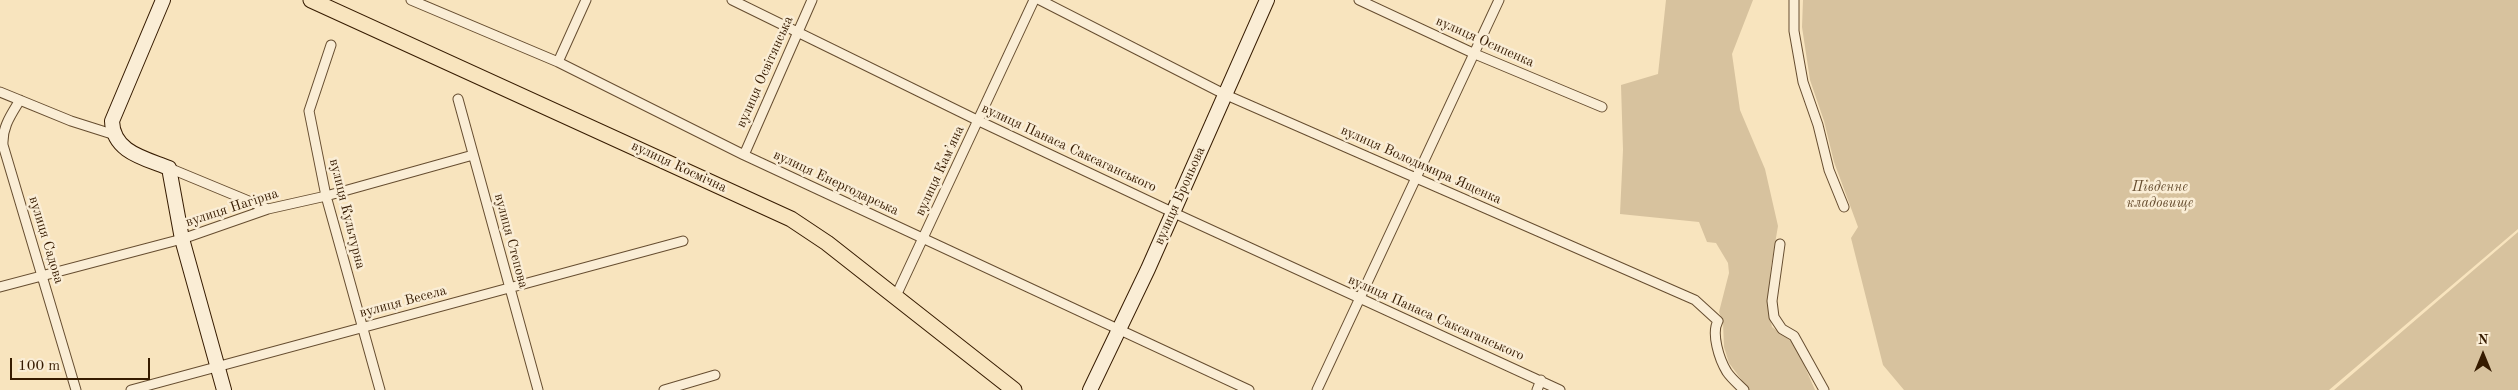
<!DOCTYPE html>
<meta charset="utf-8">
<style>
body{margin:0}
#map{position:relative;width:2518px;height:390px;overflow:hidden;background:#f8e4be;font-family:"Old Standard TT",serif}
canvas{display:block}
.north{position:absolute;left:2458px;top:330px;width:50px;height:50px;-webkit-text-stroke:4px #faedd5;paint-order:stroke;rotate:0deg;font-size:14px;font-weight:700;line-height:20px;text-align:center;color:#361b00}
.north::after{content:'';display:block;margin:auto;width:18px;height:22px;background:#361b00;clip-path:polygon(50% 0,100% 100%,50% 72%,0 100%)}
.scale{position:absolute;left:10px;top:358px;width:140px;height:22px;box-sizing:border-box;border:2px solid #361b00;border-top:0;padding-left:6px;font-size:15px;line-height:18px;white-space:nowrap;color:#361b00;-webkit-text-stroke:4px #faedd5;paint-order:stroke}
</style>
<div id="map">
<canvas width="2518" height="390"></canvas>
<div class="north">N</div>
<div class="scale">100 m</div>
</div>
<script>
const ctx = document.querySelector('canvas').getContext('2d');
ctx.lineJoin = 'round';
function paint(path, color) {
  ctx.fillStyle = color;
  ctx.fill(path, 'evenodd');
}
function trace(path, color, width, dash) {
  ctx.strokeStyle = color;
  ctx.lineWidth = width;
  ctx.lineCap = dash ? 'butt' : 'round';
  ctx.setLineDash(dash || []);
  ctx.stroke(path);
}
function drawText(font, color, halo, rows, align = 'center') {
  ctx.font = font + ' "Old Standard TT",serif';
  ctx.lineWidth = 5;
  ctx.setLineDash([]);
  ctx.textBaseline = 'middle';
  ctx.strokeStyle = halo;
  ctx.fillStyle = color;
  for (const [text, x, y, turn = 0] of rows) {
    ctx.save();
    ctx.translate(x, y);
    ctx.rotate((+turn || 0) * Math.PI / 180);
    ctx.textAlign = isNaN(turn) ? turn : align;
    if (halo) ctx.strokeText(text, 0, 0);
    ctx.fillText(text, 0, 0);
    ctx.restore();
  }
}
paint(new Path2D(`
 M1666,0h87l-21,54 8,56 25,59 13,57 -7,41 -3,40 4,20 23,17 20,46h-66l-20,-27 -5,-16 -1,-25 -4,-10 10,-39 -1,-10 -12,-20 -9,-1 -8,-20 -79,-8 3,-64 -2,-65 37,-11z
 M1803,0h715v229l-189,161h-425l-21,-25 -32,-127 7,-11 -24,-65 -10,-41 -14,-41 -8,-53z
 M2518,232v158h-184z`), '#d7c29e');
const street = new Path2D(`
 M411,0l147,62 186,93 505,235
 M732,0l247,121 193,91 388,178
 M1040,0l184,94 471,206 23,21c-7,12 1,38 9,51 4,6 11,12 17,18
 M1359,0l116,54 127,53
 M1794,0v31l9,51 15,43 11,45 15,37
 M331,45l-22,66 17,85 54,194
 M558,62l28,-62
 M0,92l71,29 41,13
 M458,99l80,291
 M20,100c-9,15 -18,27 -17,45l73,245
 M744,155l68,-155
 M169,168l99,41
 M1780,244l-8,57 2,16 8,12 12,7 30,54
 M0,287l182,-48 86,-30 58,-13 147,-41
 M895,298l139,-298
 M131,390l552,-149
 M664,390l51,-15
 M1317,390l182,-390
 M1537,390l4,-10`);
const secondary = new Path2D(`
 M163,0l-51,121c1,31 32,37 57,47l13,71 42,151
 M1090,390l58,-121 119,-269`);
const primary = new Path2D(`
 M311,0l480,219 36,24 187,147`);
trace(street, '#664d30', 11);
trace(secondary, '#361b00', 16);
trace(primary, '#361b00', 17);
trace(street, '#faedd5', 9);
trace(secondary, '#faedd5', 14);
trace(primary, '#f8e4be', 15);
drawText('14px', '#361b00', '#faedd5', [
 ["вулиця Осипенка",1485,42,24],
 ["вулиця Освітянська",765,72,-66],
 ["вулиця Панаса Саксаганського",1069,148,25],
 ["вулиця Володимира Ященка",1421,165,24],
 ["вулиця Космічна",679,167,25],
 ["вулиця Кам’яна",940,171,-65],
 ["вулиця Енергодарська",836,183,25],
 ["вулиця Броньова",1180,196,-66],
 ["вулиця Нагірна",232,208,-18],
 ["вулиця Культурна",347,214,76],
 ["вулиця Садова",46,240,73],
 ["вулиця Степова",511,241,75],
 ["вулиця Весела",403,302,-15],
 ["вулиця Панаса Саксаганського",1436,318,24]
]);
drawText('italic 14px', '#664d2f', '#faedd5', [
 ["Південне",2160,187],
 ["кладовище",2160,203]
]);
</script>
